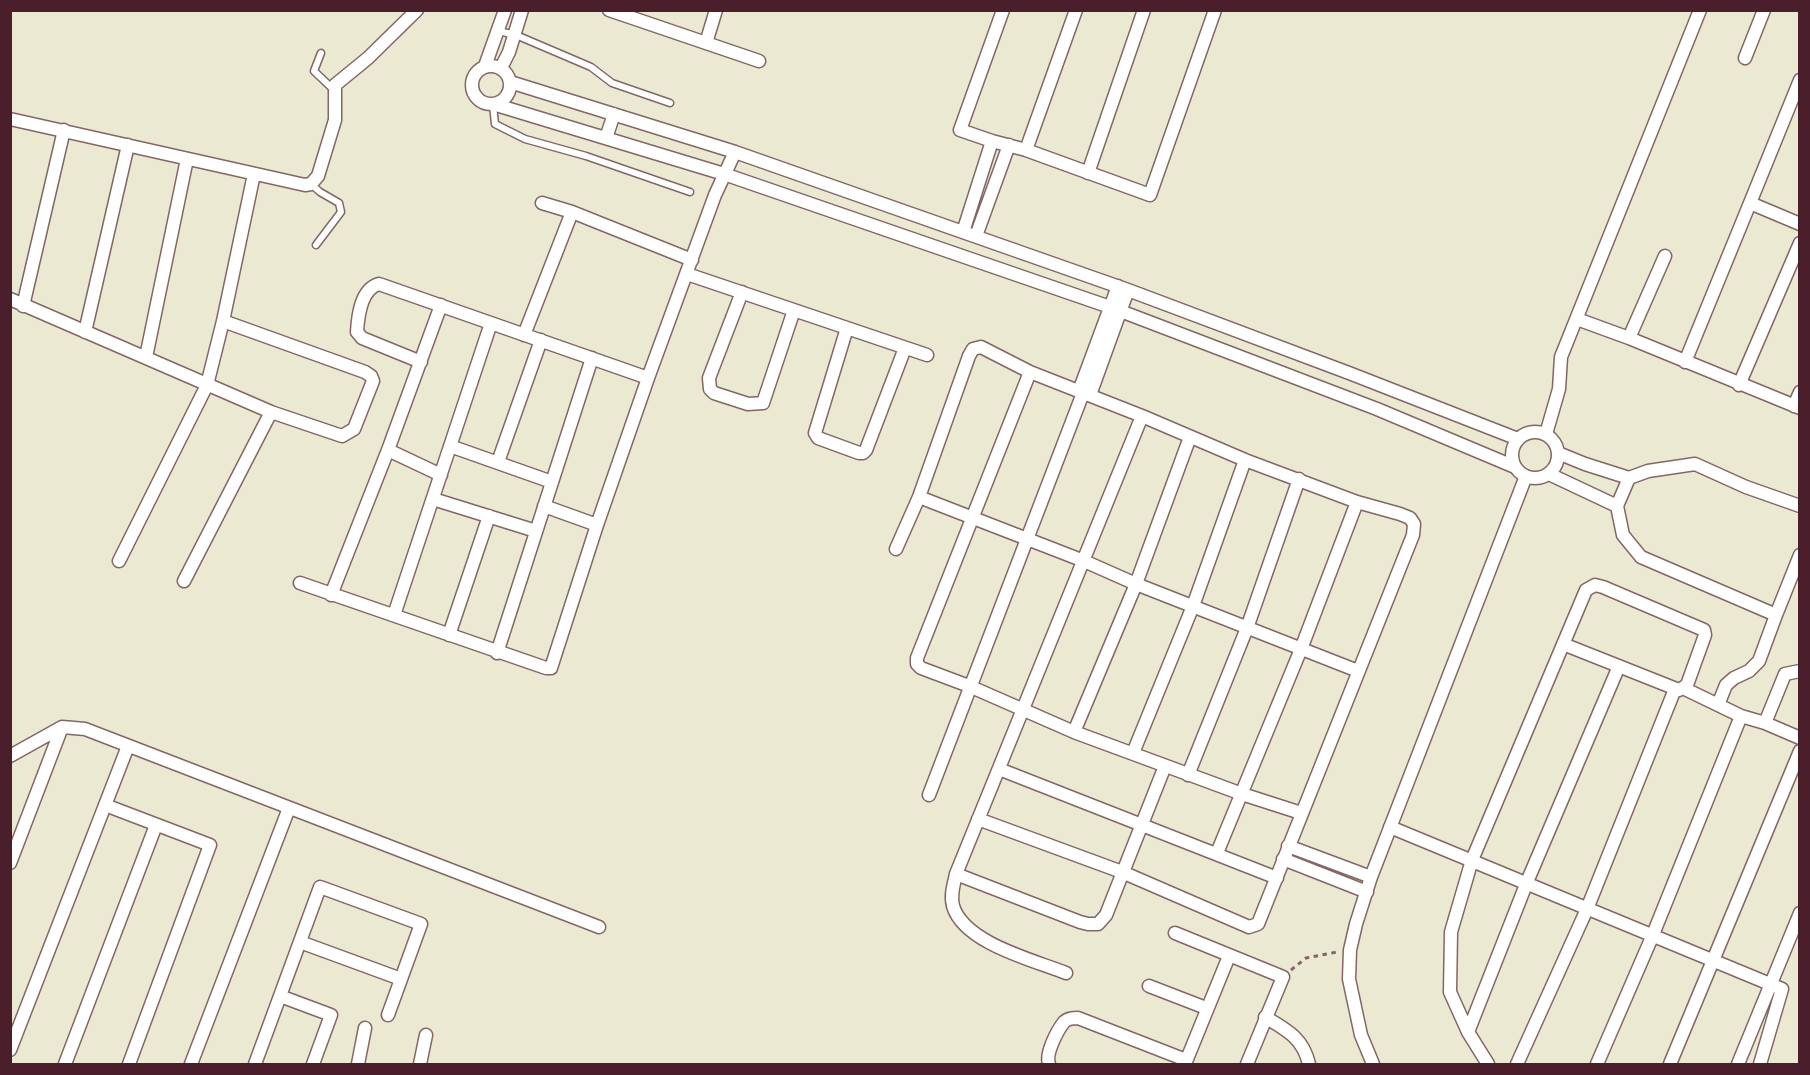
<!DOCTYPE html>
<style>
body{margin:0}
#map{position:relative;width:1810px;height:1075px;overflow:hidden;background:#ece9d2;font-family:"IM FELL English",serif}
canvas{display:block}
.frame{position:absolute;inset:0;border:12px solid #4a1f2b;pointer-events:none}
</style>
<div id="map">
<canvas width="1810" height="1075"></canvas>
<div class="frame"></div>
</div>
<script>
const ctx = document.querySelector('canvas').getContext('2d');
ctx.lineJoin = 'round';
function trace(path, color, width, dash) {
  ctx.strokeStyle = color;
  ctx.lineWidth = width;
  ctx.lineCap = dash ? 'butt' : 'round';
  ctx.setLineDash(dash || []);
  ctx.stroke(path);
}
const lane = new Path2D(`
 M498,31l18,4 75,32 21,16 58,20
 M321,53l-7,18 20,19
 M493,105l2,19 30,15 61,17 104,36
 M311,184l9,8 19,11 2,9 -25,33`);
const street = new Path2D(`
 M609,10l150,51
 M706,43l10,-33
 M1745,58l19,-48
 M472 85a19 19 0 1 1 38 0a19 19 0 1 1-38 0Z
 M485,66l20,-56
 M501,68l8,-16 13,-42
 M510,82l225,70 393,138 221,83 169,66
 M493,104l231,70 386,133 267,102 138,58
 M10,119l295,66 6,-1 7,-8 17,-56v-35l33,-27 49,-48
 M606,138l8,-24
 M992,141l-32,-11 43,-120
 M1026,150l50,-140
 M1088,173l56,-163
 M542,203l30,9 120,48
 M1750,203l50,-123
 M963,232l29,-91 34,9 124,45 65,-185
 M976,236l33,-91
 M687,274l240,81
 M742,292l-33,86 1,11 4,4 34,11 15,-1 31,-93
 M10,299l261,113 71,24 12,-7 19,-48 -2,-5 -6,-4 -142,-51
 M23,306l41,-176
 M1577,319l52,19 171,70
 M847,328l-32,105 3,5 41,15h4l3,-3 39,-102
 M85,332l43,-187
 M524,335l48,-123
 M1629,338l36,-82
 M146,357l41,-198
 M421,362l-59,-24 -5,-6c1,-17 4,-43 22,-48l269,94
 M1685,362l65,-159 50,21
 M1030,372l-113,286v6l4,4 48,18 105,46 168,62 59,19
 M1739,385l61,-142
 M1079,391l39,-105
 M1090,395l38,-105
 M1794,406l6,-14
 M1512 455a23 23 0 1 1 46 0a23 23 0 1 1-46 0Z
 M1546,434l13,-45 2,-32 139,-347
 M450,446l102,36
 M388,450l53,25
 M1558,453l27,11 44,14 19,-7 47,-7 51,23 54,19
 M498,462l43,-122
 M1549,474l68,32 6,29 18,22 135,58 24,-60
 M919,497l165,64 52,23 222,87
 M433,499l103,32
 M544,506l53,19
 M1617,506l12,-28
 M896,549l23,-52 50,-141 4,-7 8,-2 49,25 112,44 103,44 112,42 43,12 10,4 4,6 -1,11 -155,389 -9,3 -127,-55 -144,-53
 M119,561l88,-176 16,-64 31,-147
 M184,581l87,-169
 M300,583l246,85h5l46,-143 51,-147 67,-183 20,-43
 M331,595l57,-145 53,-145
 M394,615l97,-292
 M449,635l40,-119
 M497,653l95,-295
 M1683,688l58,28 24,7 35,15
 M1718,705l8,-20 8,-7 15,-7 10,-10 17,-46
 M1765,723l20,-49 15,-3
 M1074,732l62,-148 54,-147
 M1133,753l60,-147 52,-146
 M10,756l52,-29 23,2 514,198
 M999,769l278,109
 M1188,775l59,-147 52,-149
 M929,795l154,-402
 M105,805l105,40 -81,219
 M1390,827l392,162 -22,75
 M1288,846l83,31
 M1217,853l84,-204 56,-147
 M1283,859l84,33
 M10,863l52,-136
 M956,874l124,48 8,2h10l8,-9 59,-149
 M1175,933l108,44 -36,87
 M300,942l101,37
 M1066,973c-33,-13 -102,-30 -113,-67 -3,-11 1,-22 3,-32l186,-458
 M1149,986l57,22
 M280,996l51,19 -18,49
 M1265,1017c22,13 38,21 44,47
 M1468,1032l59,-150 92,-216
 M10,1050l118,-304
 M65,1064l91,-239
 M191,1064l98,-256
 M255,1064l65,-177 101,37 -33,91
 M358,1064l7,-36
 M420,1064l6,-29
 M1049,1064c-4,-10 8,-33 15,-42 4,-4 9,-4 14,-4l108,42
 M1185,1064l44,-108
 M1373,1064l-12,-29 -12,-56 1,-29 6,-26 15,-47 155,-401
 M1488,1064l-20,-32 -18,-40 1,-60 21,-72 114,-270 9,-5 8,2 101,43 1,5 -18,50 -8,5 -116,-46
 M1517,1064l70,-155 88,-220
 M1597,1064l55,-127 89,-221
 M1670,1064l130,-313
 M1738,1064l62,-151`);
trace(lane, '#836665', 9);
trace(street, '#836665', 15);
trace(new Path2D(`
 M1291,970l15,-12 31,-6`), '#836665', 3, [4.5, 4.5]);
trace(lane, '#fff', 6);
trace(street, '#fff', 12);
</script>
